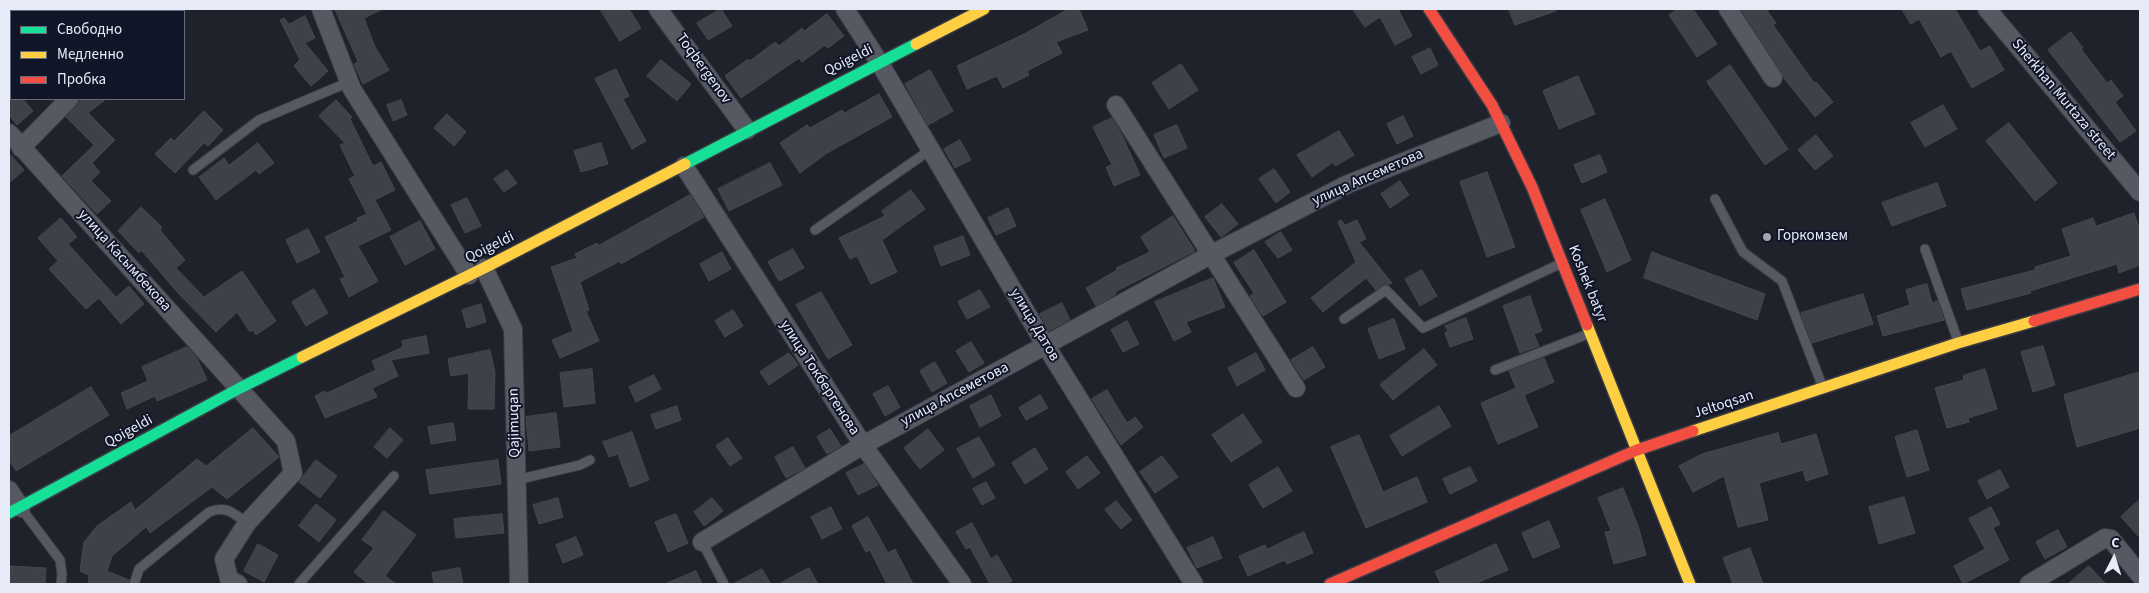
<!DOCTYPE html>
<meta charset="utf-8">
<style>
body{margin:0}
#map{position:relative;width:2149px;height:593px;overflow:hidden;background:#1f222b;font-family:"Source Sans 3",sans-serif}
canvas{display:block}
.frame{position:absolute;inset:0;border:10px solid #e7ebf8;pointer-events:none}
.legend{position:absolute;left:10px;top:10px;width:175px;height:90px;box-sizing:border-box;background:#101527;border:1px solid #666b7b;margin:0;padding:6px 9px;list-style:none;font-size:15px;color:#e7ebf8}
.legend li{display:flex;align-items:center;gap:10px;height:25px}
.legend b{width:25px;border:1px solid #666b7b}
.north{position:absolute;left:2089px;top:533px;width:50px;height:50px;-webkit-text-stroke:4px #101527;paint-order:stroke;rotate:5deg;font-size:14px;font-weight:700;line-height:20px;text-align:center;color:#e7ebf8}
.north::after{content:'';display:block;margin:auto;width:18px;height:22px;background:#e7ebf8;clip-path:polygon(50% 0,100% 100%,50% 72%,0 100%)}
</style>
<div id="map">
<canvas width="2149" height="593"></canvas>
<div class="frame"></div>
<ul class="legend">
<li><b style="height:6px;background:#16e098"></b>Свободно</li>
<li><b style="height:6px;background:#ffcf43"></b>Медленно</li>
<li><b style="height:6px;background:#f24e42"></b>Пробка</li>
</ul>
<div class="north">С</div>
</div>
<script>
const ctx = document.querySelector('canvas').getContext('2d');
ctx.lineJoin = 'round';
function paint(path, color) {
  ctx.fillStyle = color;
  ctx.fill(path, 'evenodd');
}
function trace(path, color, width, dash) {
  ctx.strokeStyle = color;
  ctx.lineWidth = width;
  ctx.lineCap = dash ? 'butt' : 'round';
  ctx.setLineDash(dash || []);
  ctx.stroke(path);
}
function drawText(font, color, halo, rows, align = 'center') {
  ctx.font = font + ' "Source Sans 3",sans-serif';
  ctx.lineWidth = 4;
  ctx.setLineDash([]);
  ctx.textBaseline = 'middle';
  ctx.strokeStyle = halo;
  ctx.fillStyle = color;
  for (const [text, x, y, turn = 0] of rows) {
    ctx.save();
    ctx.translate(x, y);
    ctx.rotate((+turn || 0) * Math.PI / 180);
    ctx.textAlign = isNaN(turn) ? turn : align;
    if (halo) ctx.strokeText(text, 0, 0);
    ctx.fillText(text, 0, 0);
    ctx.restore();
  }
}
const building = new Path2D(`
 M335,9h48l-19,9 11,29 14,23 -26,14 -9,-20 4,-2z
 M600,9h29l12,19 -21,13z
 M721,9l11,17 -24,14 -11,-17z
 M1069,9h10l9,21 -32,12 6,11 -35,18 2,4 -26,13 -6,-12 -30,13 -10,-23 67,-32z
 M1353,9h45l14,27 -17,9 -15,-28 -15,10z
 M1509,9h46l1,2 -41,14z
 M1678,9h15l24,35 -20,13 -28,-42z
 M1741,9h25l10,14 -3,2 41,58 2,-1 17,20 -18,15 -31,-39z
 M1902,9h53l25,42 10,-5 14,24 -32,18 -21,-37 -10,6 -22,-38 -8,5z
 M827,14l17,22 -16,12 -3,-3 -23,17 -3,-4 -58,40 -16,-22 23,-17 2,2 25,-19 4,4 23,-18 2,3z
 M305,16l10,22 -10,5 23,28 -17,15 -17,-20 6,-6 -20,-40 4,-2 5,6z
 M2071,32l12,16 -2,1 26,34 4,-3 12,16 -8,6 21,29 -16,11 -72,-92z
 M1430,48l8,17 -17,9 -9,-17z
 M661,60l30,24 -14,17 -30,-25z
 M1181,64l17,26 -29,19 -17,-26z
 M1730,65l58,84 -23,16 -58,-83z
 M616,69l13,27 -6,3 23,42 -14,8 -37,-70z
 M930,70l23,41 -25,14 -23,-41z
 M1578,76l17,38 -36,15 -16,-38z
 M879,94l13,23 -65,36 -27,20 -20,-30 27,-18 3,3 32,-18 2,3z
 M9,99h14l10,12 -16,14 -8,-10z
 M82,99h24l-18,14 27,27 -23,23 8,9 -9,9 20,20 -14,13 -35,-38 32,-31 -28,-28z
 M336,100l16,17 -2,2 23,47 8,-4 14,28 -20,10 16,30 -33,16 20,35 -29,16 -9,-18 5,-2 -20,-40 33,-16 -1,-3 10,-4 -18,-35 6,-3 -15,-31 5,-2 -26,-27z
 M401,100l6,15 -14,6 -6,-16z
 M1943,105l14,24 -32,18 -14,-24z
 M204,111l19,19 -15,16 -4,-3 -29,30 -20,-19 16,-16 3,3z
 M447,114l19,18 -12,14 -20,-18z
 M1403,116l10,20 -16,8 -10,-20z
 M1112,118l10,17 18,40 -26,11 -8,-19 6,-2 -19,-38z
 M2009,123l48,60 -22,18 -49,-60z
 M1177,125l10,23 -23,10 -10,-23z
 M1339,131l15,24 -19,11 -2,-4 -21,15 -15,-22z
 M1816,135l17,21 -18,14 -17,-20z
 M960,140l11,20 -16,8 -11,-19z
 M258,143l16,20 -15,11 -3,-4 -40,30 -17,-23 25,-19 5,7z
 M601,143l7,21 -27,8 -7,-21z
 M9,153l15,17 -15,13z
 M1600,155l7,17 -25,11 -8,-18z
 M770,163l12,22 -53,26 -11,-22z
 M1274,169l16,23 -14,11 -17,-24z
 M507,170l10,13 -13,9 -10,-13z
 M1487,172l28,75 -28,10 -27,-75z
 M1400,181l9,14 -19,13 -9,-14z
 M1937,183l9,23 -54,20 -10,-23z
 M911,190l14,19 -43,31 15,32 -26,12 -14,-28 -7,3 -11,-21 46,-22 -3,-5z
 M690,195l14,22 -83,47 -1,-3 -40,21 9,28 -3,1 13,30 -39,17 -8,-18 21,-9 -22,-64 26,-9 -2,-4 22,-11 2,2z
 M467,198l14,28 -16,7 -14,-28z
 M1605,199l26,61 -24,12 -26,-62z
 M1222,204l16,20 -17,13 -16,-20z
 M141,207l21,20 -2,3 25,30 -9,8 28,29 38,-26 34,50 -20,14 -3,-5 -3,2 -13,-20 -21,20 -37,-38 -38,-44 -2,3 -21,-22z
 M1008,208l8,18 -20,9 -8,-17z
 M2134,213l6,18v34l-21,8 -2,-9 -87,27 1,2 -64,17 -6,-21 74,-19v-3l36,-11 -9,-27 31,-11 3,8z
 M1173,216l22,35 -80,41 1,2 -20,12 -10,-18 31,-18 -1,-2 34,-16 -9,-15z
 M61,218l16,19 -9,7 48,53 13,-11 15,18 -23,20 -22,-26 -13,11 -37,-40 9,-8 -20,-23z
 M1341,220l4,5 12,-5 9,19 -7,3 33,41 -16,7 -10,-12 -43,34 -12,-14 45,-36 -18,-40z
 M420,221l15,28 -30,16 -15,-28z
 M308,229l12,23 -23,11 -11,-23z
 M1281,232l11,18 -14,8 -13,-16z
 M963,236l7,19 -29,11 -7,-19z
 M793,249l11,19 -25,13 -11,-19z
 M1254,250l32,52 -23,14 -13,-20 4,-3 -20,-30z
 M722,252l9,17 -22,12 -9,-17z
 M1652,252l113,42 -8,26 -113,-42z
 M1422,270l15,26 -17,10 -15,-27z
 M1213,278l12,29 -39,15 5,10 -17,9 -19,-39z
 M1927,284l5,19 5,-2 7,19 -61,16 -6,-20 33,-11 -4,-15z
 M314,289l14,24 -22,13 -14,-24z
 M980,290l10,17 -23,12 -9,-17z
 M821,292l31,53 -24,14 -32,-54z
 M1863,294l10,30 -61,19 -11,-30z
 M1530,296l12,35 -8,3 5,12 -19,7 -17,-47z
 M1062,303l8,17 -21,11 -9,-17z
 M481,304l5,18 -19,6 -5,-18z
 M733,310l10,16 -18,11 -10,-16z
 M1466,318l7,21 -23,8 -5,-14 3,-3 -3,-4z
 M1394,319l11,30 -26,10 -11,-30z
 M1127,321l12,23 -16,8 -12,-22z
 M426,336l3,17 -38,7 7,16 -26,12 5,9 -52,21 -10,-22 10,-5 2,2 49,-23 -4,-9 31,-14 -1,-6z
 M971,342l13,21 -15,9 -13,-21z
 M2043,346l12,39 -22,7 -12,-40z
 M187,347l10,11 10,22 -50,21 -2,-5 -28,13 -6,-16 27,-12 -6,-14z
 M1313,347l12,20 -21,13 -13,-20z
 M1424,349l13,16 -44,35 -13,-15z
 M490,350l5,22 -1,37h-26l1,-36 -18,3 -3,-17z
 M789,353l9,12 -29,20 -9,-13z
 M1256,353l9,17 -28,16 -9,-18z
 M1544,358l10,24 -30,13 14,32 -40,17 -17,-41 35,-15 -7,-17z
 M935,362l12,21 -15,9 -12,-21z
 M592,369l3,34 -31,4 -4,-34z
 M1985,369l12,40 -29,9 1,4 -22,6 -12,-40 29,-8 -1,-4z
 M2140,372v56l-63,19 -13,-52z
 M654,375l7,14 -25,13 -7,-15z
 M888,386l12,21 -15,9 -12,-22z
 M91,387l18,28 -93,56 -7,-11v-24z
 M1107,390l20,33 8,-6 8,10 -22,18 -29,-46z
 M991,395l10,21 -21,11 -10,-21z
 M1040,395l8,13 -22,12 -7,-12z
 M677,406l4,14 -25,9 -5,-14z
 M1439,406l12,20 -49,30 -12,-20z
 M556,413l4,34 -31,4 -3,-34z
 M1243,414l19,28 -31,20 -19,-27z
 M453,423l3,17 -25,4 -3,-17z
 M253,428l26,29 -52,42 -15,-12 -62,46 -4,-6 -34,29 -5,15 22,9 -1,4h-40l1,-9 -9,-4 4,-29 13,-16 34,-24 4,8 62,-51 9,7z
 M390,428l13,12 -16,18 -13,-11z
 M830,429l11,17 -14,8 -10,-17z
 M928,429l16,21 -24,19 -16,-21z
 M1917,430l12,40 -22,7 -12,-40z
 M632,432l17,48 -19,7 -12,-33 -9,3 -6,-15z
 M1778,433l3,11 35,-10 12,40 -22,7 -3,-11 -44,13 9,37 -30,7 -14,-51 -31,16 -14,-26 23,-12z
 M1359,435l24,57 34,-15 10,25 -61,26 -35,-81z
 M979,437l16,28 -22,13 -16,-29z
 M728,438l14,20 -12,8 -14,-20z
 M793,447l12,21 -19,10 -11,-21z
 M1035,448l13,21 -23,15 -13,-21z
 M1087,456l13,17 -22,16 -12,-17z
 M1162,456l16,21 -23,16 -15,-21z
 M316,460l21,16 -17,22 -21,-16z
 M498,460l3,24 -71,10 -4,-24z
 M864,464l14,21 -20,10 -12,-22z
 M1278,467l14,24 -29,17 -14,-23z
 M1470,467l7,14 -27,13 -7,-15z
 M2000,470l9,17 -22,12 -9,-18z
 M986,482l9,16 -13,7 -9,-16z
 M1623,488l15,38 8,29 -32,9 -9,-32 6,-1 -13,-33z
 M1904,497l11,36 -36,11 -10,-37z
 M558,498l5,19 -24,7 -6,-19z
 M712,498l11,13 -19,15 -10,-14z
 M2140,499v39l-19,-21z
 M1116,501l16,19 -11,9 -16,-19z
 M316,504l20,16 -17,22 -20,-16z
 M831,507l11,22 -20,10 -11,-22z
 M1991,507l9,17 -7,4 16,32 -46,24 -9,-18 31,-17 -16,-30z
 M384,511l32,24 -31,41 11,8h-28l-14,-12 20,-24 -12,-8z
 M502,514l2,19 -48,5 -2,-19z
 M676,514l12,29 -20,9 -13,-30z
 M868,517l20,36 7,-4 18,35h-26l-17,-34 -4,2 -14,-26z
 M1549,521l11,26 -27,11 -11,-25z
 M972,523l19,36 6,-4 15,26 -7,3h-15l-20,-37 -4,2 -10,-17z
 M2058,530l9,17 -22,12 -9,-17z
 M1304,532l9,21 -26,11 -2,-4 -37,16 -9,-20 26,-11 2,4z
 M576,537l7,18 -20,8 -7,-18z
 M1213,537l9,21 -25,10 -10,-20z
 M258,544l20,11 -14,27 -20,-11z
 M1496,544l12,26 -34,14h-33l-6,-12z
 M1750,548l13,36h-30l-10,-26z
 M9,566l37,2 -1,16h-36z
 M2089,566l17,18h-38z
 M460,568l3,16h-29l-2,-11z
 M809,568l9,16h-39z
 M762,569l9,15h-38z
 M696,571l6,13h-37z`);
paint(building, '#3f4149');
trace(building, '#454850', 1);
const lane = new Path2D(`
 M193,170l66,-50 90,-38
 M1715,199l28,53 39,29 41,107
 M815,230l115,-80
 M1925,249l33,92
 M1344,319l42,-29 37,38 139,-65
 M1495,370l93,-36
 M516,480l64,-15 10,-5
 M21,508l39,52 2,14 -1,10
 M702,542l22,42
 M134,584l5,-15 70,-57c17,-7 24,1 38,11
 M299,584l95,-108`);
const street = new Path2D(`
 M87,9l2,2
 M321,9l31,80 117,186
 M658,9l89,121
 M845,9l34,53 167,284 148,238
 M1728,9l45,69
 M1987,9l153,183
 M1116,105l180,283
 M9,133l277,308 7,32 -46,50 -23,36 5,20 9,5
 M21,148l48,-49
 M684,166l179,279 99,139
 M484,268l29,61 6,255
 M9,490l12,18
 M702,542l161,-97 349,-191 136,-70 153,-61
 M2029,584l76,-46 6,1 29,36`);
const fast = new Path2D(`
 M685,164l231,-120
 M9,513l231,-125 62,-31`);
const slow = new Path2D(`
 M916,44l68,-35
 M1587,325l103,259
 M302,357l182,-89 201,-104
 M1693,431l265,-88 76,-22`);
const jam = new Path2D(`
 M1429,9l63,96 40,82 55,138
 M2034,321l106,-32
 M1330,584l307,-134 56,-19`);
trace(lane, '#3a3c44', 11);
trace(street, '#3a3c44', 20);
trace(fast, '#3a3c44', 14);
trace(slow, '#3a3c44', 14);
trace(jam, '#3a3c44', 14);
trace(lane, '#565962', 9);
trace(street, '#565962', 18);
trace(fast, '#16e098', 11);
trace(slow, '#ffcf43', 11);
trace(jam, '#f24e42', 11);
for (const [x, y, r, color] of [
 [1767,237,5,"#a1a5b0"]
]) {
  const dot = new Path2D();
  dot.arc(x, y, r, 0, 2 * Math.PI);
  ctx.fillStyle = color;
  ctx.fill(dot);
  trace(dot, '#101527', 2);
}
drawText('15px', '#e7ebf8', '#101527', [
 ["Qoigeldi",849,61,-27],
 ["Toqbergenov",703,69,54],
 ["Sherkhan Murtaza street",2063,100,50],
 ["улица Апсеметова",1368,178,-24],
 ["Qoigeldi",490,248,-26],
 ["улица Касымбекова",124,261,48],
 ["Koshek batyr",1587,284,68],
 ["улица Датов",1034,325,59],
 ["улица Токбергенова",819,378,57],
 ["улица Апсеметова",955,395,-28],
 ["Jeltoqsan",1724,405,-18],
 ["Qajimuqan",515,423,-91],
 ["Qoigeldi",129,432,-29]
]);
drawText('15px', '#e7ebf8', '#101527', [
 ["Горкомзем",1777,237]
], 'left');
</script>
